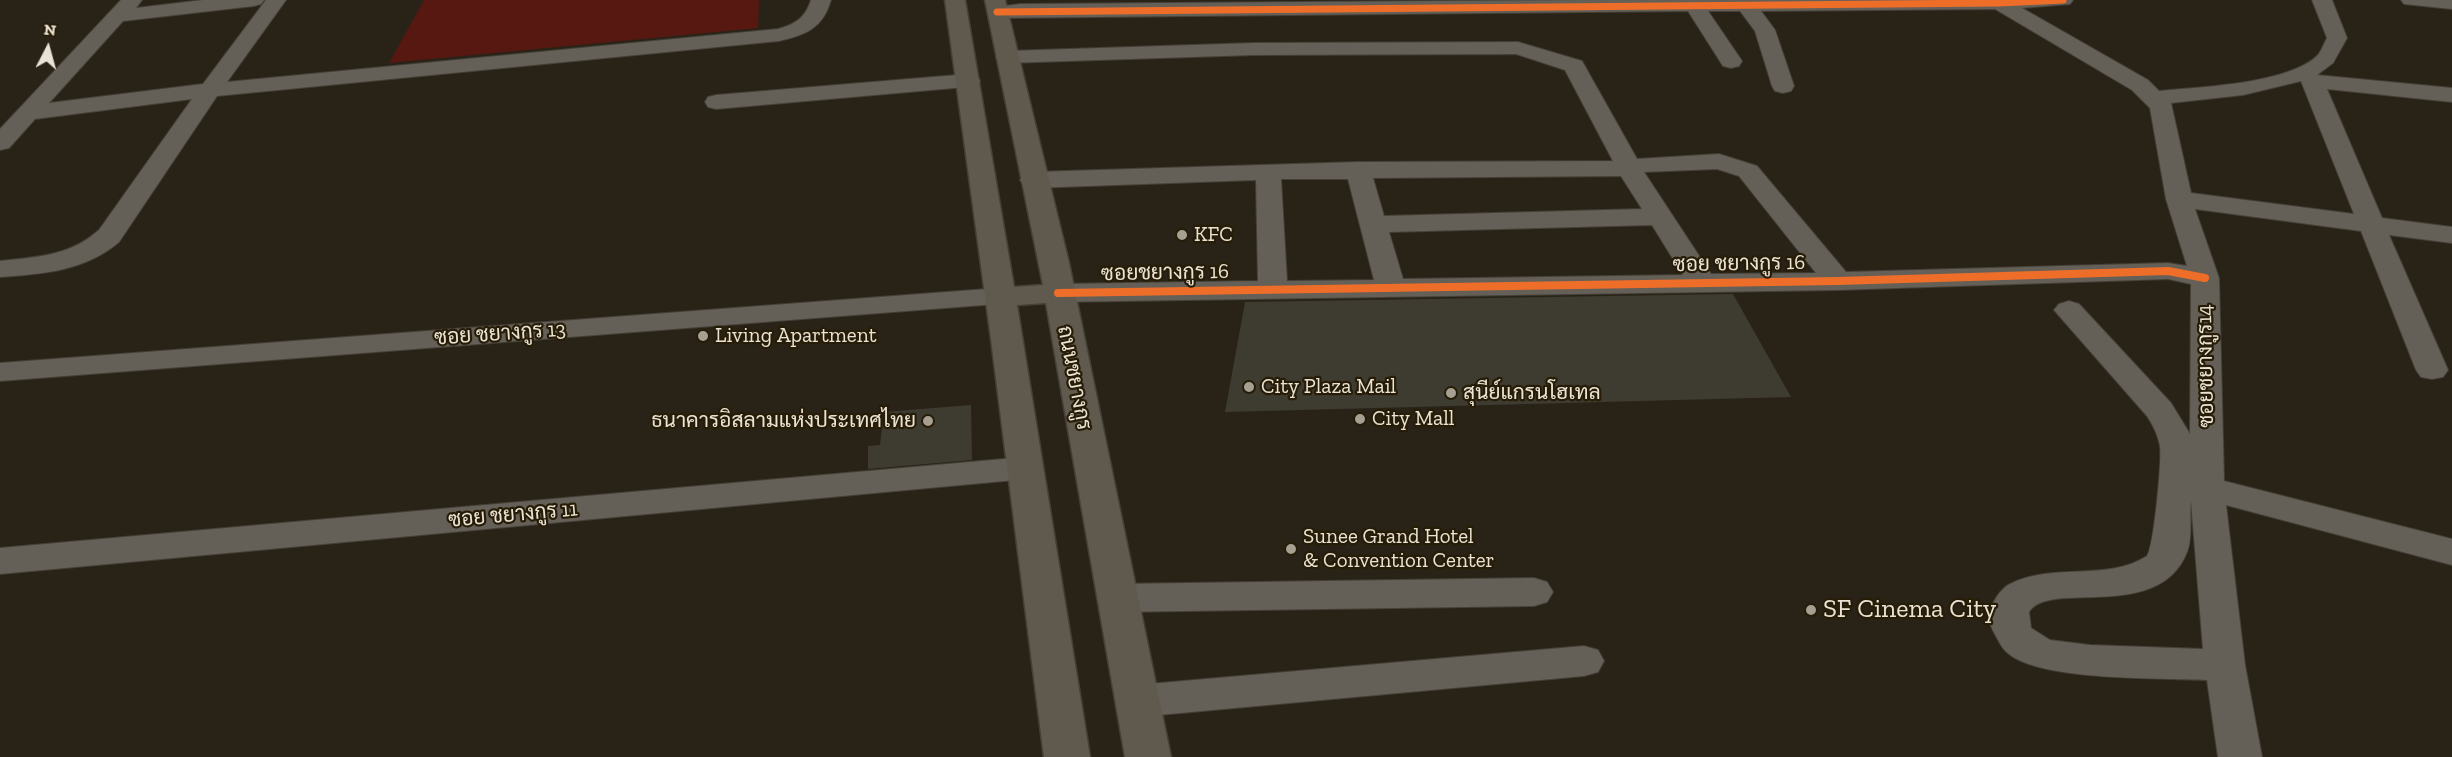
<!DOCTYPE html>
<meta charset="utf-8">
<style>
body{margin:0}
#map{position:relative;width:2452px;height:757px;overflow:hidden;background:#292317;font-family:"Zilla Slab",serif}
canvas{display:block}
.north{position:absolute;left:18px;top:18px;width:60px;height:60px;-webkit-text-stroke:4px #271c06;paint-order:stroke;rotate:6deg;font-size:16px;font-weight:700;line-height:24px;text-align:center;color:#eae3d5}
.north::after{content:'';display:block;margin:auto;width:21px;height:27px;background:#eae3d5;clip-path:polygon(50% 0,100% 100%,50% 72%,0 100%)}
</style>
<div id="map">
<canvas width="2452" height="757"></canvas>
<div class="north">N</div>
</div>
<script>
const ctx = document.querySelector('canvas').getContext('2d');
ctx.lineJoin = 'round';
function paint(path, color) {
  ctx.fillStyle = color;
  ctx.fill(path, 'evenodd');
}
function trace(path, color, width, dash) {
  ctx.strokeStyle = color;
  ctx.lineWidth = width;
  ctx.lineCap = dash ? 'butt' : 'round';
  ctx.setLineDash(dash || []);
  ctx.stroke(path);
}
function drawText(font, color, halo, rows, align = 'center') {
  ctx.font = font + ' "Zilla Slab",Sarabun,serif';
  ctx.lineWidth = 4.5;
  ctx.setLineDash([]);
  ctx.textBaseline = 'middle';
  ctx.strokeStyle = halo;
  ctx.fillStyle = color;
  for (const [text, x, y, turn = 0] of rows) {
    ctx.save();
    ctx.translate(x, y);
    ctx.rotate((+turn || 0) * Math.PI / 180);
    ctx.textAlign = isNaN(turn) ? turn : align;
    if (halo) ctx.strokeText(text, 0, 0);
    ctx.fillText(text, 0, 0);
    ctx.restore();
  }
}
paint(new Path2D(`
 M424,0h335l-1,28 -369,35z`), '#561811');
paint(new Path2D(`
 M1733,294l58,103 -566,15 20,-110z
 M971,405l1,55 -104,9v-23l12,-1 4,-33z`), '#3e3b31');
const minor = new Path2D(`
 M121,0h21l-6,8 67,-8h61l-3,4 -7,2 -131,15 -74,82 154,-19 63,-84h20l-59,82 551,-53c18,-5 27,-11 33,-29h20c-8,28 -25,35 -52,41l-562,55 -98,146c-34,29 -76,32 -119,35v-16c37,-4 70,-5 99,-31l93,-131 -157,20 -26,29 -9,2v-21z
 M1580,0h493l-3,4 -48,4 126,72 11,11c40,-4 130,-7 159,-36 4,-5 6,-12 9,-17l-15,-38h20l15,38 -14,25 -16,12 135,13v14l-125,-13 55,129 70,9v16l-63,-8 59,135 -5,7 -11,2 -11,-2 -5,-7 -55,-139 -166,-22 24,69 5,203 228,58v26l-226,-60 19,160 17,92h-44l-11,-77c-45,-2 -165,1 -198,-26 -6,-4 -10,-12 -13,-18 -4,-7 -8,-14 -6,-22 1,-10 10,-25 20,-30 43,-22 97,-2 137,-28 7,-10 15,-96 13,-110 -2,-11 -7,-21 -13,-30l-93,-106 5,-6 10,-3 10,3 92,99 19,31 1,-150 -23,-5 -330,11 -780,12 -10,-3 -4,-6 4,-6 10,-3 200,-3 -2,-101 -223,8 -9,-3 -4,-5 4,-5 9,-3 325,-10 255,-1 -48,-91 -49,-16 -262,1 -247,8 -8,-1 -3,-5 3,-5 8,-1 247,-8 264,-1 64,19 55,98 82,-5 38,12 89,106 322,-9 19,3 -21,-67 -16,-91 -18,-18 -137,-81 -234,2 14,19 19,56 -3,5 -8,2 -8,-2 -3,-5 -17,-55 -15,-20h-32l34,50 -3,5 -8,2 -8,-2 -35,-55 -691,7 -7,-2 -3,-4 3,-4 30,-4zM2301,81l53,133 -163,-21 -20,-90 72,-8zM1717,169l22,7 77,97 -105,1 -67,-102zM1621,176l21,33 -258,7 -11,-38zM1281,179h67l26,101 -87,1zM1652,225l31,50 -280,4 -14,-47zM2191,501l12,148 -113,-4 -40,-5 -19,-12 -2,-16c19,-33 130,12 158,-60 6,-15 2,-35 4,-51z
 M2401,0h51v9l-48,-5z
 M969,74l8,2 3,5 -3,5 -261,23 -8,-2 -3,-5 3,-5 8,-2z
 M1000,288l10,3 4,6 -4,6 -1010,78v-18z
 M1026,457l12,3 5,8 -5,8 -12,3 -1026,95v-26z
 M1534,578l13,4 6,10 -6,10 -13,4 -417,6 -14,-4 -5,-10 5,-10 14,-4z
 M1584,646l14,4 6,11 -6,11 -14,4 -447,41 -15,-4 -6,-12 6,-12 15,-4z`);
const major = new Path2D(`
 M945,0h20l49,287 29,-2 -58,-285h20l64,263 102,494h-46l-79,-454 -29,2 73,452h-46l-53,-418z`);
trace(minor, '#444037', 2);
trace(major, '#444037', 3);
paint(minor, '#645f57');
paint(major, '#60594e');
trace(new Path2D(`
 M997,12l1002,-9 64,-3`), '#ee6e29', 7);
trace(new Path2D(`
 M1058,293l780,-12 330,-10 37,7`), '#ee6e29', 8);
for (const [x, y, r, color] of [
 [1182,235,6,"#a6a092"],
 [703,336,6,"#a6a092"],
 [1249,387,6,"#a6a092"],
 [1451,393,6,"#a6a092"],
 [1360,419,6,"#a6a092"],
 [928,421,6,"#a6a092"],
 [1291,549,6,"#a6a092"],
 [1811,610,6,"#a6a092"]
]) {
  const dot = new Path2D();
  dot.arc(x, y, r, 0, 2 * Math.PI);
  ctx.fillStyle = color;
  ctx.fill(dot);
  trace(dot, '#271c06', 2);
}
drawText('21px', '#eae3d5', '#271c06', [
 ["KFC",1194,235],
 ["Living Apartment",715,336],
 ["City Plaza Mail",1261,387],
 ["สุนีย์แกรนโฮเทล",1463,393],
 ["City Mall",1372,419],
 ["ธนาคารอิสลามแห่งประเทศไทย",916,421,"right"],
 ["Sunee Grand Hotel",1303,537],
 ["& Convention Center",1303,561]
], 'left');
drawText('21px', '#eae3d5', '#271c06', [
 ["ซอย ชยางกูร 16",1739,264,-1],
 ["ซอยชยางกูร 16",1165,273,-1],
 ["ซอย ชยางกูร 13",500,334,-4],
 ["ซอยชยางกูร14",2206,366,-91],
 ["ถนนชยางกูร",1074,378,79],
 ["ซอย ชยางกูร 11",513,515,-5]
]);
drawText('26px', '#eae3d5', '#271c06', [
 ["SF Cinema City",1823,610]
], 'left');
</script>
